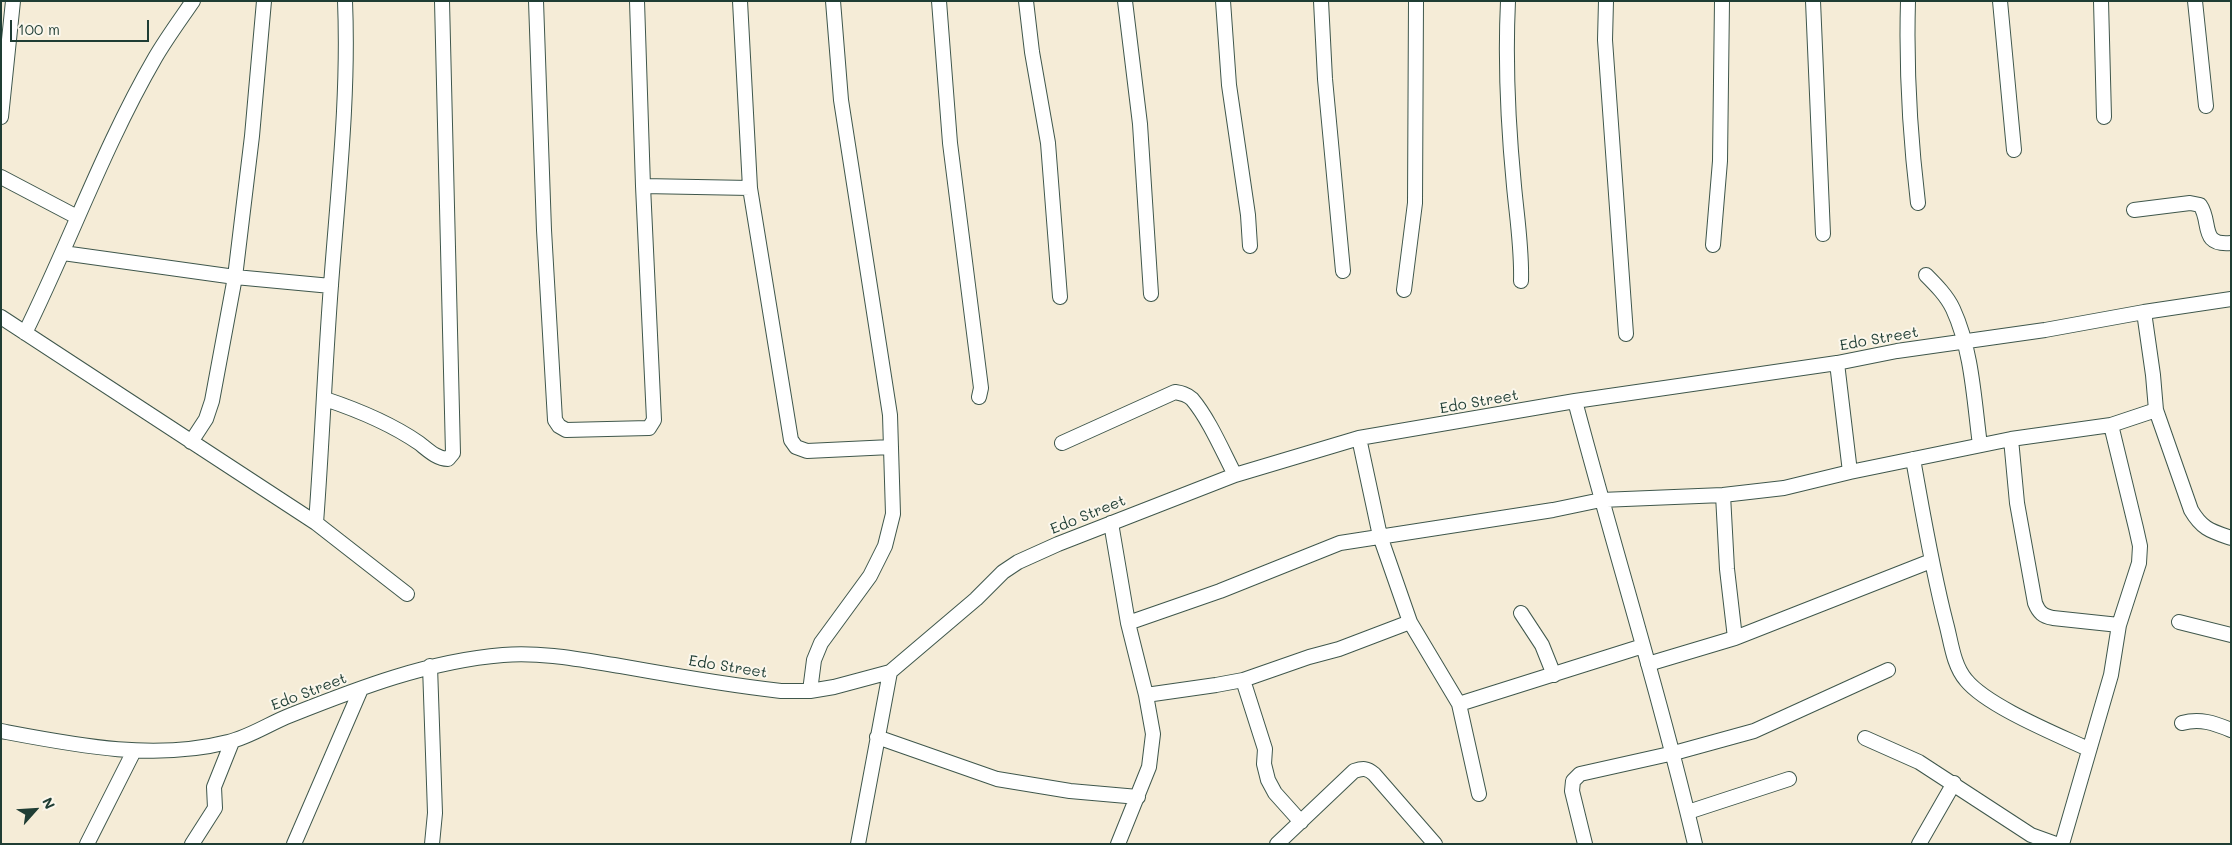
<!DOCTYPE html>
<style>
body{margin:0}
#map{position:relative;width:2232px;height:845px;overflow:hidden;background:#f5ecd7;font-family:Mali,sans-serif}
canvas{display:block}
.frame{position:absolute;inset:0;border:2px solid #1f3d34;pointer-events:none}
.north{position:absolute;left:10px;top:785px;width:50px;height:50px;-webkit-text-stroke:4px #fbf7ec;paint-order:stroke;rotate:64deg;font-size:14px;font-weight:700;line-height:20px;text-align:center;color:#1f3d34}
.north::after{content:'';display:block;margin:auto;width:18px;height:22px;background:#1f3d34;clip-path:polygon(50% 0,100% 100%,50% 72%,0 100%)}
.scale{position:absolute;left:10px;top:20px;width:139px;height:22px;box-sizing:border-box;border:2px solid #1f3d34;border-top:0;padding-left:6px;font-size:15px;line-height:18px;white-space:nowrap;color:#1f3d34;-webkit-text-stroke:4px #fbf7ec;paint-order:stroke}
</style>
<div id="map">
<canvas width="2232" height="845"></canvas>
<div class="frame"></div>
<div class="north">N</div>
<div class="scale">100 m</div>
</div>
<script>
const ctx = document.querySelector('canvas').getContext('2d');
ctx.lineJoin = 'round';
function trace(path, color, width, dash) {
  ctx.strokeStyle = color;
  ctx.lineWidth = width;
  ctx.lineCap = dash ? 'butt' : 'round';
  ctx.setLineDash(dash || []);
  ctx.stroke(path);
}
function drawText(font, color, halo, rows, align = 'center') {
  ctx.font = font + ' Mali,sans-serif';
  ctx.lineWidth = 4;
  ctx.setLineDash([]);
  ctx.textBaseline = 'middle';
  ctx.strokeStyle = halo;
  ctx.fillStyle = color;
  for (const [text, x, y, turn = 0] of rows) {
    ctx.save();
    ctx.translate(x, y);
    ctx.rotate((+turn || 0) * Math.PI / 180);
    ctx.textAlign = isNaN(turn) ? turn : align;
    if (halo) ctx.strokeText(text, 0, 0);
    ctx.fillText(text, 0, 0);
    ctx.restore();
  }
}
const minor = new Path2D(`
 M536,1l8,229 11,190 4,6 7,4 83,-2 5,-8 -11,-234 -6,-185
 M740,1l10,187 41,252 5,7 11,4 84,-4
 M939,1l11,142 31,245 -2,9
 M1026,1l6,51 16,91 12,154
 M1125,1l15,123 11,170
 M1223,1l6,84 19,130 2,31
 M1321,1l4,78 18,192
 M1508,1c-3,62 0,123 6,185 3,32 8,63 7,95
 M1606,1l-1,39 21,294
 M1813,1l10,233
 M1908,1c-2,68 2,135 10,202
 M2000,1l14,149
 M2101,1l3,116
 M2195,1l11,105
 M1,117l12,-116
 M1,177l76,40
 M643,186l107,2
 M2134,210l56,-7 10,2c12,17 -1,41 31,38
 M1713,245l7,-84 2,-160
 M63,253l172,24 96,9
 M1926,275c10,10 21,21 27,34 19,41 21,91 27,136
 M1404,290l11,-87 1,-202
 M1,317l315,206 91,71
 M25,333c45,-91 79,-187 130,-275 11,-19 25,-38 38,-57
 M325,399c33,11 65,24 94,44 9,7 18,16 29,16l5,-6 -11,-452
 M1575,401c39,148 85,294 120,443
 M2156,410l35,100c11,19 20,21 40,28
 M1359,438l21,98 30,86 49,82 20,90
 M2011,439l6,64 18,100c4,10 8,13 18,15l66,7
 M191,442l15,-23 6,-18 23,-124 17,-141 12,-135
 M1062,443l113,-51c6,1 12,2 17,7 17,20 31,53 43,76
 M1913,459c10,55 19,110 33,164 5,18 7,42 20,57 21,26 90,54 122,69
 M1850,472l161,-33 100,-14
 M1723,495l4,74 8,69
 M316,523c6,-79 9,-159 15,-238 7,-94 18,-189 14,-284
 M1111,523l17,100 18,72 7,39 -4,33 -31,77
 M1521,613l21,32 12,30
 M2179,622l52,13
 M1128,623l92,-32 120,-48 213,-33 48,-10 122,-5 61,-7 66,-16 -13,-109
 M1648,664l87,-26 196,-77
 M430,666l5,147 -3,31
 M1243,680l22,69 -1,15 4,16 7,13 26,29
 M810,691l4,-31 7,-17 49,-67 15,-30 8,-32 -3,-99 -49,-315 -8,-99
 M1146,695l70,-10 27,-5 66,-23 30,-8 71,-27
 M1459,704l184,-58
 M2182,723c18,-5 32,0 49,7
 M1,731c74,14 153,30 227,11 22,-5 42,-19 63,-27 68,-27 138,-54 212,-60 37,-3 74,4 111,10 56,10 111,20 167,26h29l24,-4 56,-15 86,-73 27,-27 15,-10 40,-18 177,-69 124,-37 216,-37 262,-38 60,-12 148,-21 99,-18 87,-13
 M877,737l120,42 73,12 68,6
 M1865,738l54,24 112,73 25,9
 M1688,812l101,-33
 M87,844l47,-93
 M192,844l23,-36 -1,-21 18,-45
 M294,844l67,-155
 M858,844l32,-172
 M1277,844l77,-73c9,-3 13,-3 20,3l61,70
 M1585,844l-13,-53 1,-10 7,-7 94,-21 80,-22 134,-61
 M1919,844l35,-61
 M2062,844l49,-169 8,-50 20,-62 1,-17 -4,-18 -25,-103 45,-15 -3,-35 -9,-63`);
trace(minor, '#3f574c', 16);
trace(minor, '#fff', 14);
drawText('15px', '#1f3d34', '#fbf7ec', [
 ["Edo Street",1879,339,-10],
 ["Edo Street",1479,402,-10],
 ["Edo Street",1088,515,-22],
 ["Edo Street",728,667,9],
 ["Edo Street",309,692,-21]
]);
</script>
